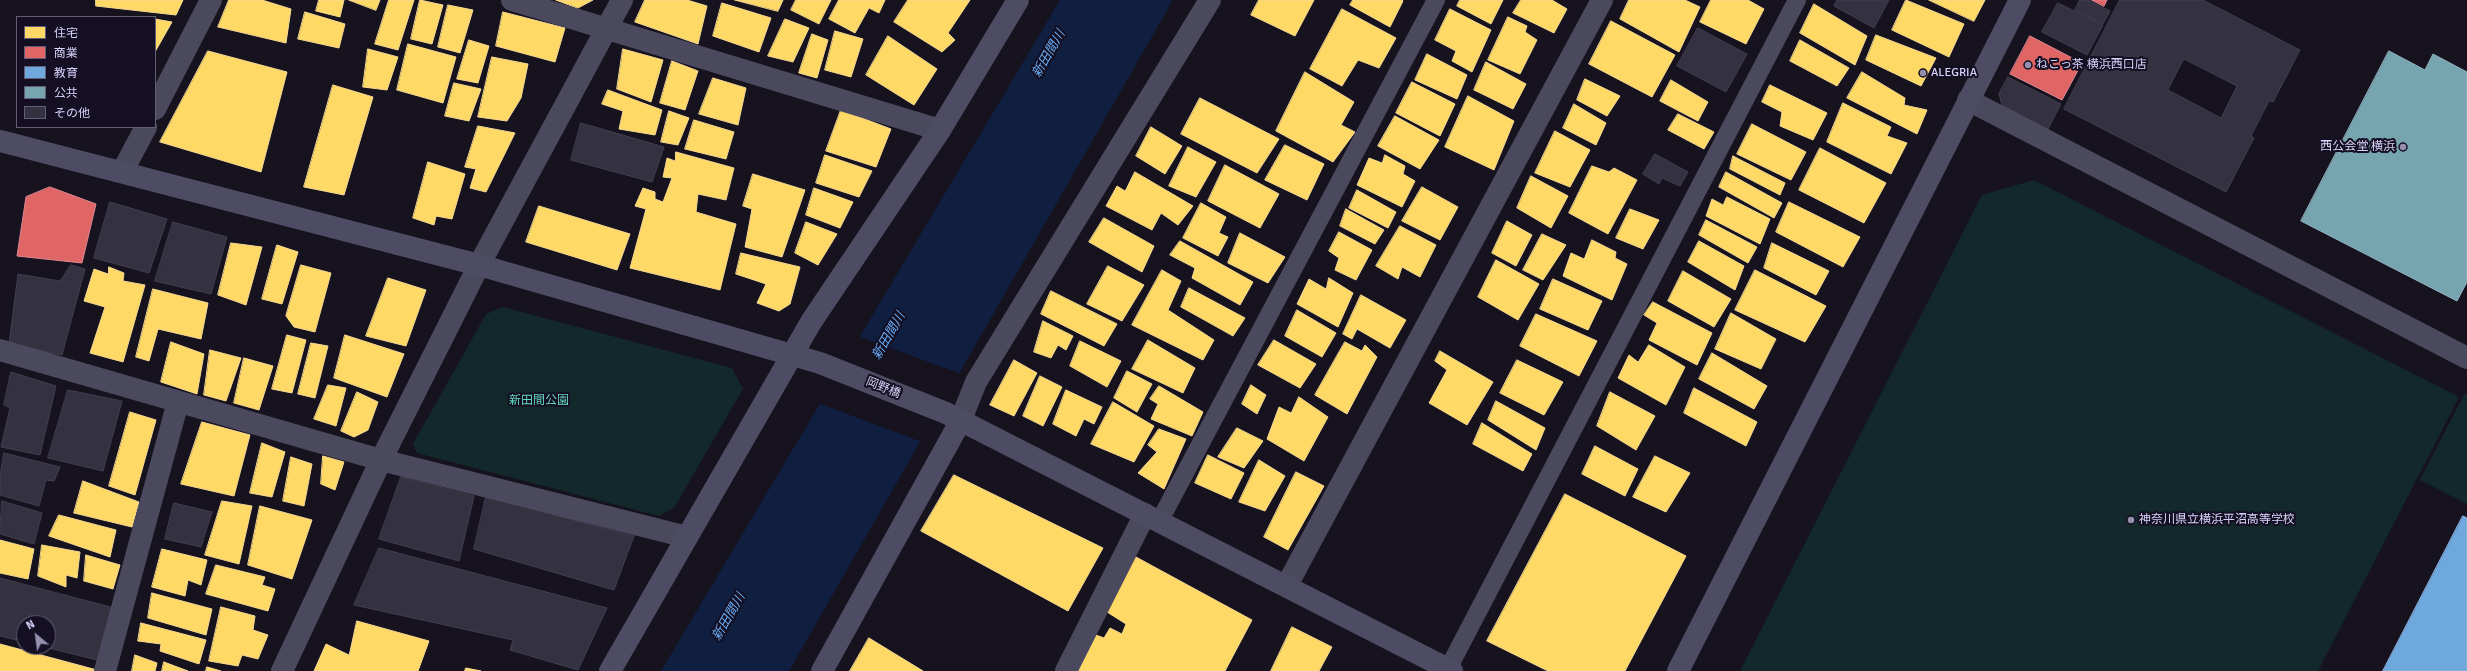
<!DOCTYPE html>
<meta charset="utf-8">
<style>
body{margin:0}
#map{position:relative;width:2467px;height:671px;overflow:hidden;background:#16131e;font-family:Signika,"Noto Sans JP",sans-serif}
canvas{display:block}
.legend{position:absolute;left:16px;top:16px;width:140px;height:112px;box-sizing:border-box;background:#140f22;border:1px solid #635d79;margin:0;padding:5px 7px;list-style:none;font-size:12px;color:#dad3fc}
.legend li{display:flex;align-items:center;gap:8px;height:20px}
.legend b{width:20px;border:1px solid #635d79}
.north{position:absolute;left:16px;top:615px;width:40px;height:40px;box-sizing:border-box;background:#140f22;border:1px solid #635d79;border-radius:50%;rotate:331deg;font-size:11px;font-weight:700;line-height:16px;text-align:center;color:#dad3fc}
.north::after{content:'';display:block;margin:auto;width:14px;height:18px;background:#9590ae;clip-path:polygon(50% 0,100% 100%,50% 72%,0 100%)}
</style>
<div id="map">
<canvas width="2467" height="671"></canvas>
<ul class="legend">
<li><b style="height:11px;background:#ffd966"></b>住宅</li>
<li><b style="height:11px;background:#e06666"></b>商業</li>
<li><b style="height:11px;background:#6fa8dc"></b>教育</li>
<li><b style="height:11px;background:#76a5af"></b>公共</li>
<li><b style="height:11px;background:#343140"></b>その他</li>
</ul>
<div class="north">N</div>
</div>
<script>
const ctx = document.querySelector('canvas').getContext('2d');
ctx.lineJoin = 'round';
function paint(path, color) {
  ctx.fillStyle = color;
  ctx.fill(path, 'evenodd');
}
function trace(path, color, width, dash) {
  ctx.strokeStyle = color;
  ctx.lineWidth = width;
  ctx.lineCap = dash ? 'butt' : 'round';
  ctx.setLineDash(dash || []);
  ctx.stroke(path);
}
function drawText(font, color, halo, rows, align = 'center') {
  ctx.font = font + ' Signika,"Noto Sans JP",sans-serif';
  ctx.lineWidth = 4;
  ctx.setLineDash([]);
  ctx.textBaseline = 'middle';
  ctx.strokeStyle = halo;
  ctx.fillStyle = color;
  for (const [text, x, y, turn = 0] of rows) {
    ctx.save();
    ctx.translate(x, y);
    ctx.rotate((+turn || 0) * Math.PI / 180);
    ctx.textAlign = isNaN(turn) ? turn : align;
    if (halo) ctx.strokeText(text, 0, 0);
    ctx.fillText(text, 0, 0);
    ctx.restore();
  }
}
paint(new Path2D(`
 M2034,180l425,217 -141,274h-578l242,-476z
 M503,307l229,61 11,21 -69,119 -15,8 -242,-63 -4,-9 73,-130z
 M2465,393l2,1v110l-47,-24z`), '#13282a');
paint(new Path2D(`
 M1060,0h113l-384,671h-128z`), '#101e3f');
paint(new Path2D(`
 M858,336l103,38 -39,68 -104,-39z`), '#16131e');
const homes = new Path2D(`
 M96,0h87l-7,15 -80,-9z
 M229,0h33l29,9 -5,34 -68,-16z
 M319,0h25l-4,17 -24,-6z
 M349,0h31l-4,10z
 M389,0h25l-16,50 -23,-6z
 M420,0l23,5 -11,39 -21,-5z
 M556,0h37l-15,8z
 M645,0h42l20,6 -9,38 -63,-22z
 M735,0h48l-5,11z
 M796,0h35l-12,24 -28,-14z
 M839,0h46l-6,13 -10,-5 -14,25 -26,-14z
 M908,0h62l-22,33 7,7 -13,12 -48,-30z
 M1259,0h55l-19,36 -44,-21z
 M1353,0h49l1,1 -13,26 -40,-22z
 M1460,0h43l-12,24 -34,-18z
 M1521,0h31l15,9 -13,24 -41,-20z
 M1629,0h56l15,7 -21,45 -59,-33z
 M1711,0h37l16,9 -18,35 -46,-22z
 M1906,0l58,24 -15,33 -57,-27z
 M1929,0h56l-11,21z
 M722,3l49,15 -12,34 -46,-16z
 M1814,4l53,32 -12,29 -55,-32z
 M448,5l25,5 -13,43 -22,-6z
 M1342,9l54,29 -17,30 -21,-8 -16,26 -32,-17z
 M1450,9l41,21 -19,42 -20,-11 4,-10 -21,-11z
 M305,12l40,12 -6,24 -41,-9z
 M503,12l62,16 -10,34 -59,-16z
 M1508,17l19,9 -2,6 12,8 -17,34 -32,-14z
 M155,19l17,3 -17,30z
 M785,19l24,9 -16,34 -25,-6z
 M1611,21l64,34 -23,42 -63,-33z
 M835,31l28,8 -12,38 -26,-7z
 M812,34l16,6 -11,38 -18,-5z
 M1876,35l60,23 -15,28 -55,-26z
 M888,36l49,33 -23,36 -48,-30z
 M469,40l20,6 -11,37 -21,-4z
 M1800,40l49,28 -12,18 -47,-25z
 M408,44l48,13 -13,46 -46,-13z
 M368,49l30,8 -11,33 -24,-3z
 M623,49l40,11 -12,42 -34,-13z
 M208,51l79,21 -26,100 -101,-30z
 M1427,54l40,21 -10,24 -42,-19z
 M492,57l36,7 -7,34 -14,23 -29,-4z
 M672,61l26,10 -13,39 -25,-7z
 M1486,62l40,22 -13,25 -39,-19z
 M1305,72l49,30 -13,23 14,7 -22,30 -57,-31z
 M1862,72l43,26 -1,7 23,5 -10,24 -70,-36z
 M713,78l33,10 -8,37 -39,-11z
 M1585,79l35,17 -13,20 -30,-16z
 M1671,80l37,22 -10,19 -38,-20z
 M1412,82l43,22 -15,32 -44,-23z
 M454,83l27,6 -12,32 -24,-5z
 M333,85l40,12 -29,98 -40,-8z
 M1770,85l57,28 -14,27 -33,-14 2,-14 -20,-10z
 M608,90l54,20 -7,25 -36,-6 4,-18 -21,-7z
 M1468,96l46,25 -20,49 -49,-23z
 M1200,98l79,41 -22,34 -76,-39z
 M1843,103l48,24 -4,9 20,7 -16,31 -64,-32z
 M1574,104l32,19 -10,22 -33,-17z
 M841,110l50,19 -15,38 -50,-16z
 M669,111l20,7 -11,27 -17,-3z
 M1678,114l36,18 -10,17 -36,-19z
 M1395,116l44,24 -19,29 -42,-23z
 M694,120l40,12 -8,27 -41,-10z
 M1752,124l54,28 -15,28 -54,-26z
 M478,126l37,7 -29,59 -16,-4 6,-19 -11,-2z
 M1151,127l31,19 -17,28 -29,-18z
 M1555,131l35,19 -20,37 -35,-14z
 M1285,145l39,19 -17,36 -42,-20z
 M1188,147l28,15 -20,35 -27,-11z
 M1820,148l66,35 -22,40 -65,-33z
 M676,152l58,16 -8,32 -28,-6 -2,18 40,12 -16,66 -90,-22 16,-59 -11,-3 8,-18 12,4v7l8,3 9,-24 -9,-1 4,-19 8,3z
 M825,155l47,16 -13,26 -43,-14z
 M1385,155l20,11 -2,8 12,7 -13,26 -45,-22 12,-27 13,5z
 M1733,156l52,27 -5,12 -50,-26z
 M428,162l37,12 -13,45 -16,-3 -2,9 -21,-7z
 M1225,165l54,29 -19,34 -52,-27z
 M1592,166l17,6 5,-4 23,12 -29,54 -39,-21z
 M1135,172l58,34 -15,19 -17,-12 -9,17 -46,-24 11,-20 8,5z
 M1726,172l56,31 -8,15 -55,-31z
 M753,174l52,16 -23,67 -37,-10 7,-38 -9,-3z
 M1531,176l37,20 -17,32 -34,-20z
 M1422,187l36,20 -18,33 -38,-19z
 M814,188l39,14 -13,26 -34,-13z
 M1357,190l39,22 -8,16 -39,-20z
 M1727,197l43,22 -10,25 -54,-28 6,-17 11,6z
 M1789,202l71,35 -17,30 -67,-35z
 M1201,203l25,14 -7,16 9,4 -10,19 -35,-18z
 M539,206l91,28 -13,36 -91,-28z
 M1346,209l38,21 -9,14 -35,-18z
 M1630,209l29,11 -16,29 -27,-11z
 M1104,218l50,28 -12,26 -53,-30z
 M1706,220l51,27 -9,16 -49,-28z
 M1507,221l25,14 -16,31 -24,-13z
 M806,222l31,12 -19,31 -23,-12z
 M1400,226l36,19 -16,32 -18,-10 -4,12 -22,-13z
 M1339,232l33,18 -16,30 -21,-10 4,-12 -10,-7z
 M1240,233l45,24 -17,26 -40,-20z
 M1542,234l24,11 -23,35 -20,-10z
 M1592,240l24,12 -1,6 12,6 -15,36 -49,-24 8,-23 13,6z
 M1180,241l73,41 -13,23 -48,-27 3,-10 -25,-13z
 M1699,241l45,25 -9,24 -47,-28z
 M231,243l31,4 -16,58 -28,-10z
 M1772,243l57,28 -13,24 -52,-27z
 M277,245l21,7 -16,52 -20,-5z
 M741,253l59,14 -10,37 -11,7 -22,-8 9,-19 -30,-10z
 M1496,260l43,24 -21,36 -40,-23z
 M301,265l30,8 -16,59 -21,-5 -8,-11z
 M1108,266l36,19 -22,36 -35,-17z
 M109,267l15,6 -1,8 22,4 -22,77 -33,-9 15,-46 -21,-6 10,-32 14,5z
 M1162,270l19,11 -13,29 46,30 -11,20 -71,-35z
 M1755,270l71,36 -21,36 -70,-32z
 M1683,271l48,28 -17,28 -46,-26z
 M388,278l38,12 -20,56 -40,-10z
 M1329,278l24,15 -15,34 -41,-23 12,-25 17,10z
 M1553,279l49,22 -14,29 -48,-21z
 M1189,288l56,30 -12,18 -52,-29z
 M153,289l55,14 -7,36 -43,-10 -9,32 -13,-4z
 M1051,291l66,33 -13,22 -63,-32z
 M1361,295l45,25 -16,28 -33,-19 -5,10 -9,-5z
 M1653,302l59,31 -15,32 -48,-25 8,-17 -13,-8z
 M1297,310l39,23 -14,24 -37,-21z
 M1731,313l45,26 -15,30 -46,-20z
 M1536,314l61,27 -18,35 -59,-30z
 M1043,321l30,15 -7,14 -8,-5 -7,13 -17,-6z
 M287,335l19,5 -14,53 -20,-4z
 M345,335l59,19 -17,43 -53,-19z
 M1148,340l47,28 -12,25 -51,-24z
 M1274,340l42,24 -16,24 -42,-23z
 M1080,341l41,20 -14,26 -37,-21z
 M171,342l33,12 -7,40 -36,-12z
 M1345,342l17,9 3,-6 12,12 -30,57 -32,-19z
 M311,343l17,3 -13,52 -17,-4z
 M1649,345l36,22 -19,38 -48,-27 11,-23 9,7z
 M210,350l31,8 -15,43 -22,-6z
 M1440,351l53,31 -26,43 -38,-22 18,-33 -12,-9z
 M1712,353l55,33 -13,23 -55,-30z
 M244,358l29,8 -14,44 -25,-7z
 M1014,360l23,13 -23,43 -24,-11z
 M1517,360l46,22 -19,33 -44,-22z
 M1127,371l25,13 -15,28 -23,-14z
 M1040,376l22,11 -19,39 -20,-10z
 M328,385l18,3 -10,38 -22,-7z
 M1251,385l15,10 -9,19 -15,-10z
 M1159,386l44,26 -11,24 -41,-17 7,-15 -8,-5z
 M1694,388l63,34 -11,24 -62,-33z
 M1066,390l36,17 -8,17 -10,-5 -8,17 -23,-12z
 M357,392l21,10 -10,28 -14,7 -13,-6z
 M1610,392l45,24 -19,34 -39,-24z
 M1299,397l29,20 -24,44 -37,-22 12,-32 12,6z
 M1496,401l49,27 -9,22 -48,-30z
 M1113,402l41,24 -20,36 -43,-18z
 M130,412l26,8 -21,75 -26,-9z
 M202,422l48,13 -16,61 -53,-12z
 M1482,423l50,31 -9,17 -50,-27z
 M1237,428l26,13 -19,27 -26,-11z
 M1159,429l27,10 -22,50 -26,-16 19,-21 -9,-7z
 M262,443l23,9 -13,45 -22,-4z
 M1595,446l43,23 -13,27 -43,-22z
 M1208,455l36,18 -13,26 -36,-16z
 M323,456l21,6 -9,28 -14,-6z
 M1655,456l35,17 -24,39 -33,-15z
 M291,457l21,7 -8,42 -21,-5z
 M1259,460l26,16 -20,35 -26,-9z
 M1296,472l28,14 -36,64 -24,-13z
 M954,475l149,73 -35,63 -147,-80z
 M83,481l56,21 -7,25 -58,-14z
 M1565,494l121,62 -61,115h-77l-61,-30z
 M222,501l30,5 -13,58 -34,-9z
 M260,506l52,14 -20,59 -44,-14z
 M59,515l57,15 -6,27 -61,-21z
 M0,540l34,9 -6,30 -28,-6z
 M42,545l38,7 -3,26 -11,-3v12l-28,-11z
 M162,549l45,11 -6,25 -13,-5 -3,16 -33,-9z
 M86,555l34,10 -7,24 -29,-8z
 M1136,557l116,63 -27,51h-148l19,-36 8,3 6,-10 12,6 4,-10 -19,-12z
 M216,565l49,12 -3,8 13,4 -7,22 -62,-17z
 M152,593l60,16 -6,26 -58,-17z
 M221,607l34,9 -2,14 15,5 -10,24 -16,-4 -4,11 -29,-5z
 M357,621l72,20 -11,30h-104l12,-27 23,11z
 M141,623l65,17 -7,24 -39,-13 1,-7 -23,-3z
 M1292,627l40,20 -13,24h-48z
 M869,638l54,33h-73z
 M0,644l97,26 -1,1h-96z
 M135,655l22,8 -2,8h-23z
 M164,662l24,9h-26z
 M207,667l14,4h-15z
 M466,668l15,3h-16z`);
paint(homes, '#ffd966');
trace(homes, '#f4d793', 1);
const shops = new Path2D(`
 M2092,0h15l-3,6z
 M2030,36l52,27 -20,37 -52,-26z
 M50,187l46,17 -14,59 -65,-7 9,-59z`);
paint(shops, '#e06666');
trace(shops, '#de8793', 1);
const schools = new Path2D(`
 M2463,516l4,2v153h-84z`);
paint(schools, '#6fa8dc');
trace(schools, '#8fb5e6', 1);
const public = new Path2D(`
 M2389,51l36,19 8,-16 34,18v210l-10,19 -156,-80z`);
paint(public, '#76a5af');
trace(public, '#94b3c6', 1);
const building = new Path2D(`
 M1837,0h52l-15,28 -40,-22z
 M2080,0h8l22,11 -7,13 -28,-14z
 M2120,0h83l97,50 -27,52 -4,-1 -18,35 3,2 -28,54 -162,-83zM2184,59l53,27 -16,32 -53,-28z
 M2058,3l45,22 -16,30 -45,-23z
 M1698,28l49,26 -21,38 -49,-26z
 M2008,77l53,27 -13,25 -46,-24 -3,-11z
 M581,123l83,24 -12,35 -81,-22z
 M1655,154l33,18 -8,14 -18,-8 -3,6 -16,-10z
 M110,202l57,17 -18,54 -55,-15z
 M173,222l54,15 -16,57 -56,-13z
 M71,265l14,4 -23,86 -53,-11 9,-70 42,7z
 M11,372l45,14 -16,69 -39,-8 9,-39 -6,-3z
 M68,390l54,11 -19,70 -55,-13z
 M4,453l56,14 -6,14 -8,-1 -7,26 -39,-11v-19z
 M401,477l73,19 -15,65 -80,-22z
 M486,497l148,39 -20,54 -140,-41z
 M2,501l40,12 -8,31 -34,-10z
 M174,503l38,9 -11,35 -36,-8z
 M379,548l228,60 -29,62 -68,-20 3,-10 -159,-35z
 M0,578l114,30 -13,53 -56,-14h3v-24h-24v19l-24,-6z`);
paint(building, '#343140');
trace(building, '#433e51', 1);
trace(new Path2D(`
 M1159,522l277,-522
 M1448,669l349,-669`), '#4b495e', 18);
trace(new Path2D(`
 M512,0l428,130
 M1968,100l499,258
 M155,109l56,-109
 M122,172l24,-45
 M0,350l381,110 306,77
 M960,422l16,-40 234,-382
 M1287,585l315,-585
 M105,671l73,-269
 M282,671l99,-211 98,-195 143,-265
 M1066,671l79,-157`), '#4b495e', 22);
trace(new Path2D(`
 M0,141l479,124 341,98 126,50 506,258
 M610,671l201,-349 129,-192 78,-130
 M822,671l138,-249
 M1678,671l342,-671`), '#4e4c64', 22);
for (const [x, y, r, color] of [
 [2028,65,4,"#9590ae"],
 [1923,73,4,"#9590ae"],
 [2403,147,4,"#9590ae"],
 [2131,520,4,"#9590ae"]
]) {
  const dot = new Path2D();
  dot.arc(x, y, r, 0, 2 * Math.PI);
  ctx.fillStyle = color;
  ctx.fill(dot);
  trace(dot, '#140f22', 1.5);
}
drawText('12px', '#dad3fc', '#140f22', [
 ["ねこっ茶 横浜西口店",2036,65],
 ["ALEGRIA",1931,73],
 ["西公会堂 横浜",2395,147,"right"],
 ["神奈川県立横浜平沼高等学校",2139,520]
], 'left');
drawText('12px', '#dad3fc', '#140f22', [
 ["岡野橋",883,388,22]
]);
drawText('12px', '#64d7c1', '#140f22', [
 ["新田間公園",539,401]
]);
drawText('italic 13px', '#68acf5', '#140f22', [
 ["新田間川",1049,54,-60],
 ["新田間川",889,336,-60],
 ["新田間川",729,617,-60]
]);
</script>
